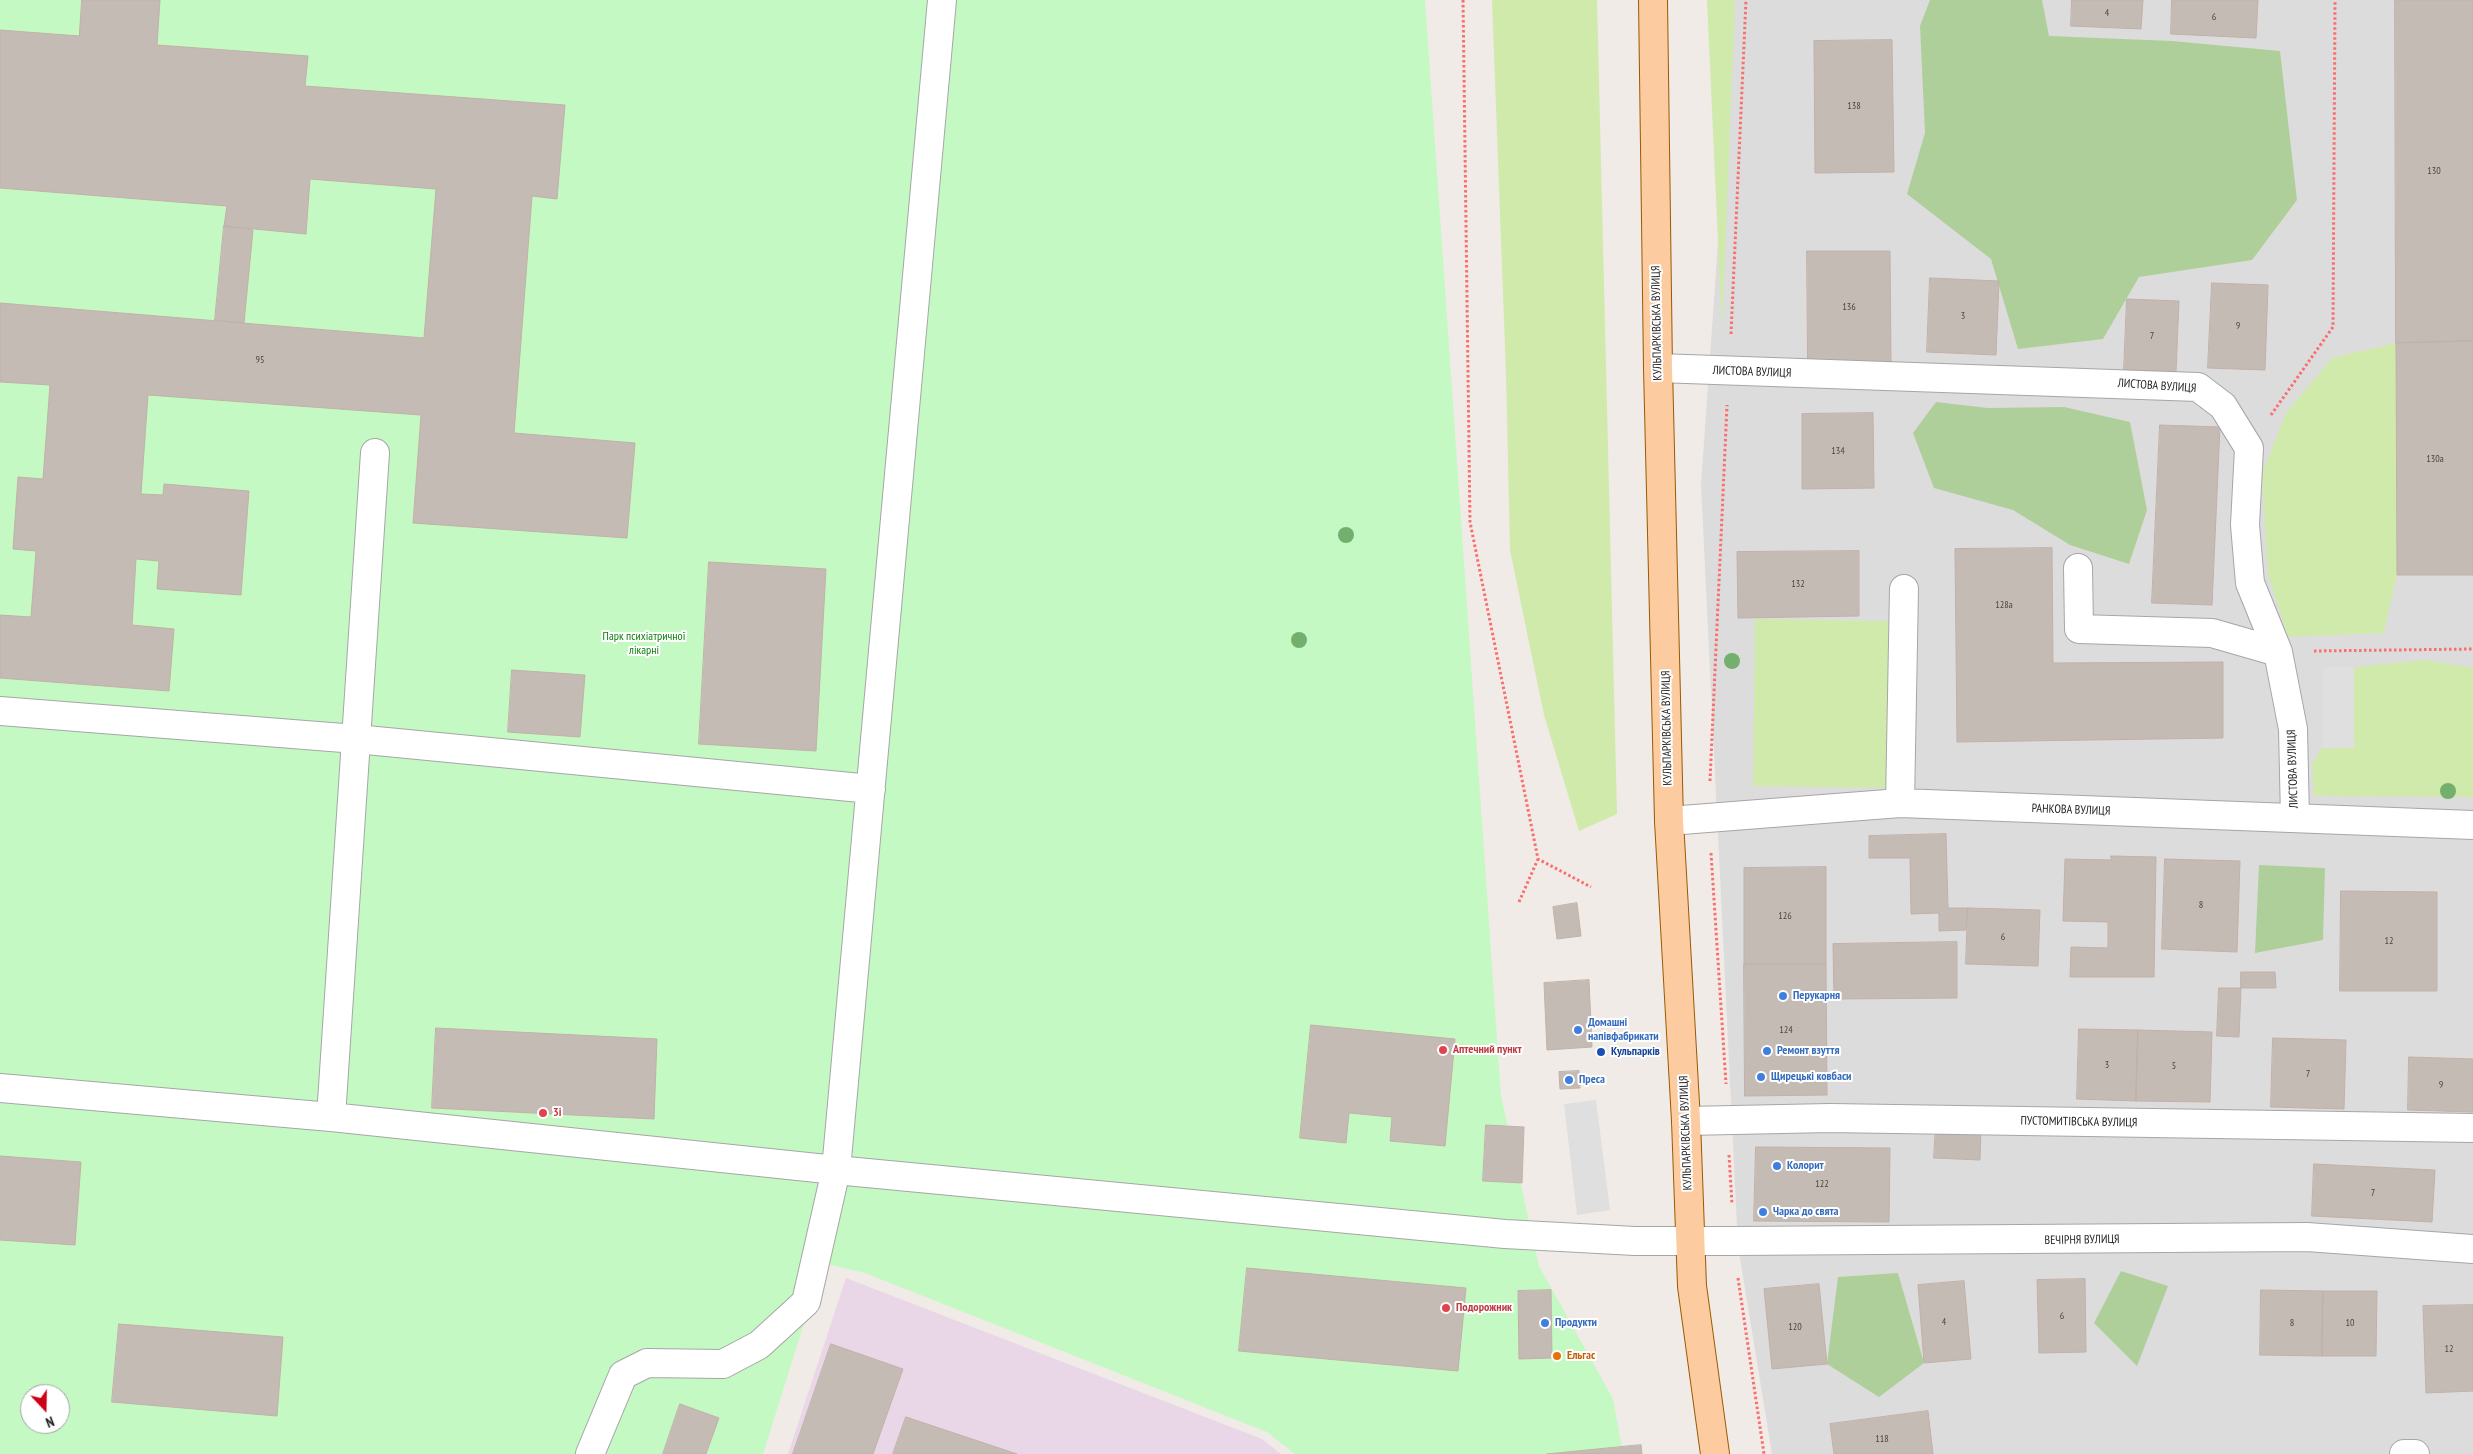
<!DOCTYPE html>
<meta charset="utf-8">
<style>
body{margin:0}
#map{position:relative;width:2473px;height:1454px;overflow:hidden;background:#f0ebe6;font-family:"PT Sans Narrow",sans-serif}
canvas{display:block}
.north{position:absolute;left:20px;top:1384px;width:50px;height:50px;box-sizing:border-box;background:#fff;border:1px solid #a5a5a5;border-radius:50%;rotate:159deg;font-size:14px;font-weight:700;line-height:20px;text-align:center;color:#1f1f1f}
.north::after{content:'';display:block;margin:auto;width:18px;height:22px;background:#ce0013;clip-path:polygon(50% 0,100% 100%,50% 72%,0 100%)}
</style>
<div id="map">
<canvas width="2473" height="1454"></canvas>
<div class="north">N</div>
</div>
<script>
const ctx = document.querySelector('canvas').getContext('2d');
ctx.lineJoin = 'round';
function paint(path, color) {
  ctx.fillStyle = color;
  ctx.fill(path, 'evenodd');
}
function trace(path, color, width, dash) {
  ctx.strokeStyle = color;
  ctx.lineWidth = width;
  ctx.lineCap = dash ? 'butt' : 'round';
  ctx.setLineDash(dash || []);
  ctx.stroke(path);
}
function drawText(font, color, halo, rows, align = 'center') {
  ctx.font = font + ' "PT Sans Narrow",sans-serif';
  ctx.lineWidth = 4;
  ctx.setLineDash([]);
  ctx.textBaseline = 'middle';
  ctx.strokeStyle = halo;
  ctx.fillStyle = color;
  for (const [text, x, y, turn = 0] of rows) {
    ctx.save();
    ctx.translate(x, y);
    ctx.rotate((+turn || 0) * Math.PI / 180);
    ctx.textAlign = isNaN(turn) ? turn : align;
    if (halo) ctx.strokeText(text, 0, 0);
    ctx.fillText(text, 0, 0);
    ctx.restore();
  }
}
paint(new Path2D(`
 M1735,0h738v1454h-701l-34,-208 -37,-761z`), '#dddcdc');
paint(new Path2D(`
 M846,1278l416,161 19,15h-493z`), '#e9d7e7');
paint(new Path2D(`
 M1492,0h105l20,814 -38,17 -35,-116 -34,-165 -4,-176z
 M1707,0h28l-13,330z
 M2396,343l1,232 -13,58 -96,4 -20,-63 -6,-100 24,-61 46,-55z
 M1755,619l136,2 -3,167 -135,-2z
 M2427,660l46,8v129l-159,-1 -2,-32 10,-16h32v-81z`), '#d0eaac');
paint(new Path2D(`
 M1930,0h112l7,36 123,5 108,10 17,149 -45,60 -113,17 -36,62 -85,10 -27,-90 -84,-65 18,-61 -5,-107z
 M1936,402l52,6 76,-1 66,15 17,88 -18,54 -59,-19 -57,-35 -79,-22 -21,-55z
 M2259,865l66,3 -2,72 -68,13z
 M2121,1271l47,15 -31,80 -43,-43z
 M1898,1273l26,90 -45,34 -52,-33 11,-87z`), '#afcf9a');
paint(new Path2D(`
 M0,0h1425l76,1096 38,170 74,133 10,55h-328l-28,-22 -402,-159 -42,-10 -60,191h-763zM30,1394h30v30h-30z`), '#c4f9c3');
paint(new Path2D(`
 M2323,667h31v81h-32z
 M1596,1100l14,110 -33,5 -13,-111z`), '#dfdfdf');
const building = new Path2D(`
 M82,0h78l-3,45 151,11 -3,30 260,19 -8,94 -25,-3 -18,237 121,10 -8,95 -214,-15 8,-108 -273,-20 -7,99 22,1 1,-11 85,7 -8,104 -84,-6 2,-28 -23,-2 -4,66 42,4 -5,62 -169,-13v-63l31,2 5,-66 -23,-2 5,-72 25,2 7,-94 -50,-3v-79l424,35 12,-149 -126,-10 -4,55 -82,-8 3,-20 -227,-18v-158l79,6z
 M2072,0h71l-2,29 -70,-3z
 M2172,0h86l-2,38 -85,-4z
 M2395,0h78v341l-77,2z
 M1892,40l2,132 -79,1 -1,-132z
 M224,226l29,4 -9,93 -29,-3z
 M1807,251h83l1,111 -83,1z
 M1930,278l69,3 -3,74 -69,-3z
 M2212,283l56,2 -3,85 -57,-2z
 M2127,299l52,2 -3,71 -52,-2z
 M2473,341v234h-76l-1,-232z
 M1873,413l1,75 -72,1v-75z
 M2160,425l60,2 -8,178 -60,-2z
 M2052,548l1,115 170,-1v76l-266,4 -2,-193z
 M1859,551v65l-121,2 -1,-66z
 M709,562l117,7 -10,182 -117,-7z
 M512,670l73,5 -5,62 -72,-5z
 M1946,834l2,74h20l-2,22 -27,1v-18l-28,1 -1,-56h-41v-22z
 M2111,856l45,1 -2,120h-84l1,-30 37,1v-26l-45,-1 2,-62 46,1z
 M2165,859l75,2 -3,91 -75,-3z
 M1826,867v97h-82v-96z
 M2341,891l96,1v99h-97z
 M1577,903l4,33 -24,3 -4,-32z
 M1968,908l72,2 -2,56 -72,-2z
 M1957,942v56l-123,1 -1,-55z
 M1744,964h82l1,131 -82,1z
 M2241,972h34l1,16h-35z
 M1589,980l3,67 -45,3 -3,-67z
 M2219,988h22l-2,49 -22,-1z
 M1311,1025l144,14 -10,107 -55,-5 2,-24 -43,-4 -3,30 -46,-5z
 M436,1028l221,11 -3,80 -222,-11z
 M2079,1029l59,1 -2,71 -59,-2z
 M2138,1030l74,2 -2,70 -74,-1z
 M2273,1038l73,2 -2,69 -73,-2z
 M2409,1057l64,2v53l-65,-2z
 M1579,1071l1,17 -20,1 -1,-17z
 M1486,1125l38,2 -2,56 -39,-2z
 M1936,1126l45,2 -1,32 -46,-2z
 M1756,1147l134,1 -1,74 -135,-1z
 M0,1156l81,6 -6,83 -75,-5z
 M2314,1164l121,6 -3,52 -120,-6z
 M1247,1268l219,20 -8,83 -219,-20z
 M2085,1279l1,73 -47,1 -2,-73z
 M1964,1281l7,78 -47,4 -6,-78z
 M1819,1284l8,80 -55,5 -8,-80z
 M1551,1290l1,68 -33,1 -1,-68z
 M2261,1290l62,1 -1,65 -62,-1z
 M2323,1291h54l-1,65h-54z
 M2473,1305v86l-47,2 -3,-87z
 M119,1324l164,13 -6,79 -165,-14z
 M831,1344l72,25 -30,85h-80z
 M680,1404l39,14 -13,36h-43z
 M1928,1411l5,43h-99l-4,-30z
 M906,1417l111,37h-124z
 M1641,1445l1,9h-95z`);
paint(building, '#c5bbb5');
trace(building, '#c2b1a8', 1);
const minor = new Path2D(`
 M1658,368l540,19 25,19 26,42 -4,77 5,58 28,69 15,77 2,89
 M2078,568l1,61 133,4 66,19
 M0,711l356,28 515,50
 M1900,803l4,-214
 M1669,821l231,-18 573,22
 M0,1088l331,29 505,53 669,64 130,7h99l573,-4 166,12
 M331,1117l44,-664
 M1686,1121l144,-3 643,10
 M590,1454l33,-79 24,-12 76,1 36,-19 47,-43 30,-132 106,-1170
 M2404,1454h11`);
const major = new Path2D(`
 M1653,0l5,368 11,453 17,300 6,165 23,168`);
trace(minor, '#a6a6a6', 30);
trace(major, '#9a5900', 30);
trace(new Path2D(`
 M1463,0l7,522 68,337 53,28
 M1731,334l15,-334
 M2271,415l62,-88 2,-327
 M2314,651l159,-2
 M1710,781l17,-376
 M1711,853l15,231
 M1519,902l19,-43
 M1729,1155l3,49
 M1738,1278l26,176`), '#fa6e6d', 3, [2.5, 2.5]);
trace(minor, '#fff', 28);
trace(major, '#fccb9f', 28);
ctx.fillStyle = '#73b06e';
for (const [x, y] of [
 [1346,535],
 [1299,640],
 [1732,661],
 [2448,791]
]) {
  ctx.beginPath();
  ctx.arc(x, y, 8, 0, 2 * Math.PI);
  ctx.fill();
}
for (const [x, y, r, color] of [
 [1783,996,5,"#3f7fe0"],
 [1578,1030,5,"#3f7fe0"],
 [1443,1050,5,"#e0444e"],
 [1767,1051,5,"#3f7fe0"],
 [1601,1052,5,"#1a4fb4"],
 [1761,1077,5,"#3f7fe0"],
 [1569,1080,5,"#3f7fe0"],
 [543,1113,5,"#e0444e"],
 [1777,1166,5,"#3f7fe0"],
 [1763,1212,5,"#3f7fe0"],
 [1446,1308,5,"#e0444e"],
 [1545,1323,5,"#3f7fe0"],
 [1557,1356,5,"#e8710a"]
]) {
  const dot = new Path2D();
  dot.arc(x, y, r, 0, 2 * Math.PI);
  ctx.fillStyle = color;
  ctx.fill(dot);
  trace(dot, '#fff', 2);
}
drawText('10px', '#484644', null, [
 ["4",2107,13],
 ["6",2214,17],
 ["138",1854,106],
 ["130",2434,171],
 ["136",1849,307],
 ["3",1963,316],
 ["9",2238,326],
 ["7",2152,336],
 ["95",260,360],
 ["134",1838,451],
 ["130а",2435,459],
 ["132",1798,584],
 ["128а",2004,605],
 ["8",2201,905],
 ["126",1785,916],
 ["6",2003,937],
 ["12",2389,941],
 ["124",1786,1030],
 ["3",2107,1065],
 ["5",2174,1066],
 ["7",2308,1074],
 ["9",2441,1085],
 ["122",1822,1184],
 ["7",2373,1193],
 ["6",2062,1316],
 ["4",1944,1322],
 ["8",2292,1323],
 ["10",2350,1323],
 ["120",1795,1327],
 ["12",2449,1349],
 ["118",1882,1439]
]);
drawText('12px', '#1f1f1f', '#fff', [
 ["КУЛЬПАРКІВСЬКА ВУЛИЦЯ",1657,323,-91],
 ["ЛИСТОВА ВУЛИЦЯ",1752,372,2],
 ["ЛИСТОВА ВУЛИЦЯ",2157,386,4],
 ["КУЛЬПАРКІВСЬКА ВУЛИЦЯ",1667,728,-91],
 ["ЛИСТОВА ВУЛИЦЯ",2293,769,-92],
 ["РАНКОВА ВУЛИЦЯ",2071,810,2],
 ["ПУСТОМИТІВСЬКА ВУЛИЦЯ",2079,1122,1],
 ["КУЛЬПАРКІВСЬКА ВУЛИЦЯ",1686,1133,-92],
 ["ВЕЧІРНЯ ВУЛИЦЯ",2082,1240,-1]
]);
drawText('12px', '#0d7f0c', '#fff', [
 ["Парк психіатричної",644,637],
 ["лікарні",644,651]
]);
drawText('bold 12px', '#366cbe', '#fff', [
 ["Перукарня",1793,996],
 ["Домашні",1588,1023],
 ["напівфабрикати",1588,1037],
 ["Ремонт взуття",1777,1051],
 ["Щирецькі ковбаси",1771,1077],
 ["Преса",1579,1080],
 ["Колорит",1787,1166],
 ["Чарка до свята",1773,1212],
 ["Продукти",1555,1323]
], 'left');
drawText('bold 12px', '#be3a42', '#fff', [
 ["Аптечний пункт",1453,1050],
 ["3і",553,1113],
 ["Подорожник",1456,1308]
], 'left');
drawText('bold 12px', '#164399', '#fff', [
 ["Кульпарків",1611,1052]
], 'left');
drawText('bold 12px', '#c56008', '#fff', [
 ["Ельгас",1567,1356]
], 'left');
</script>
